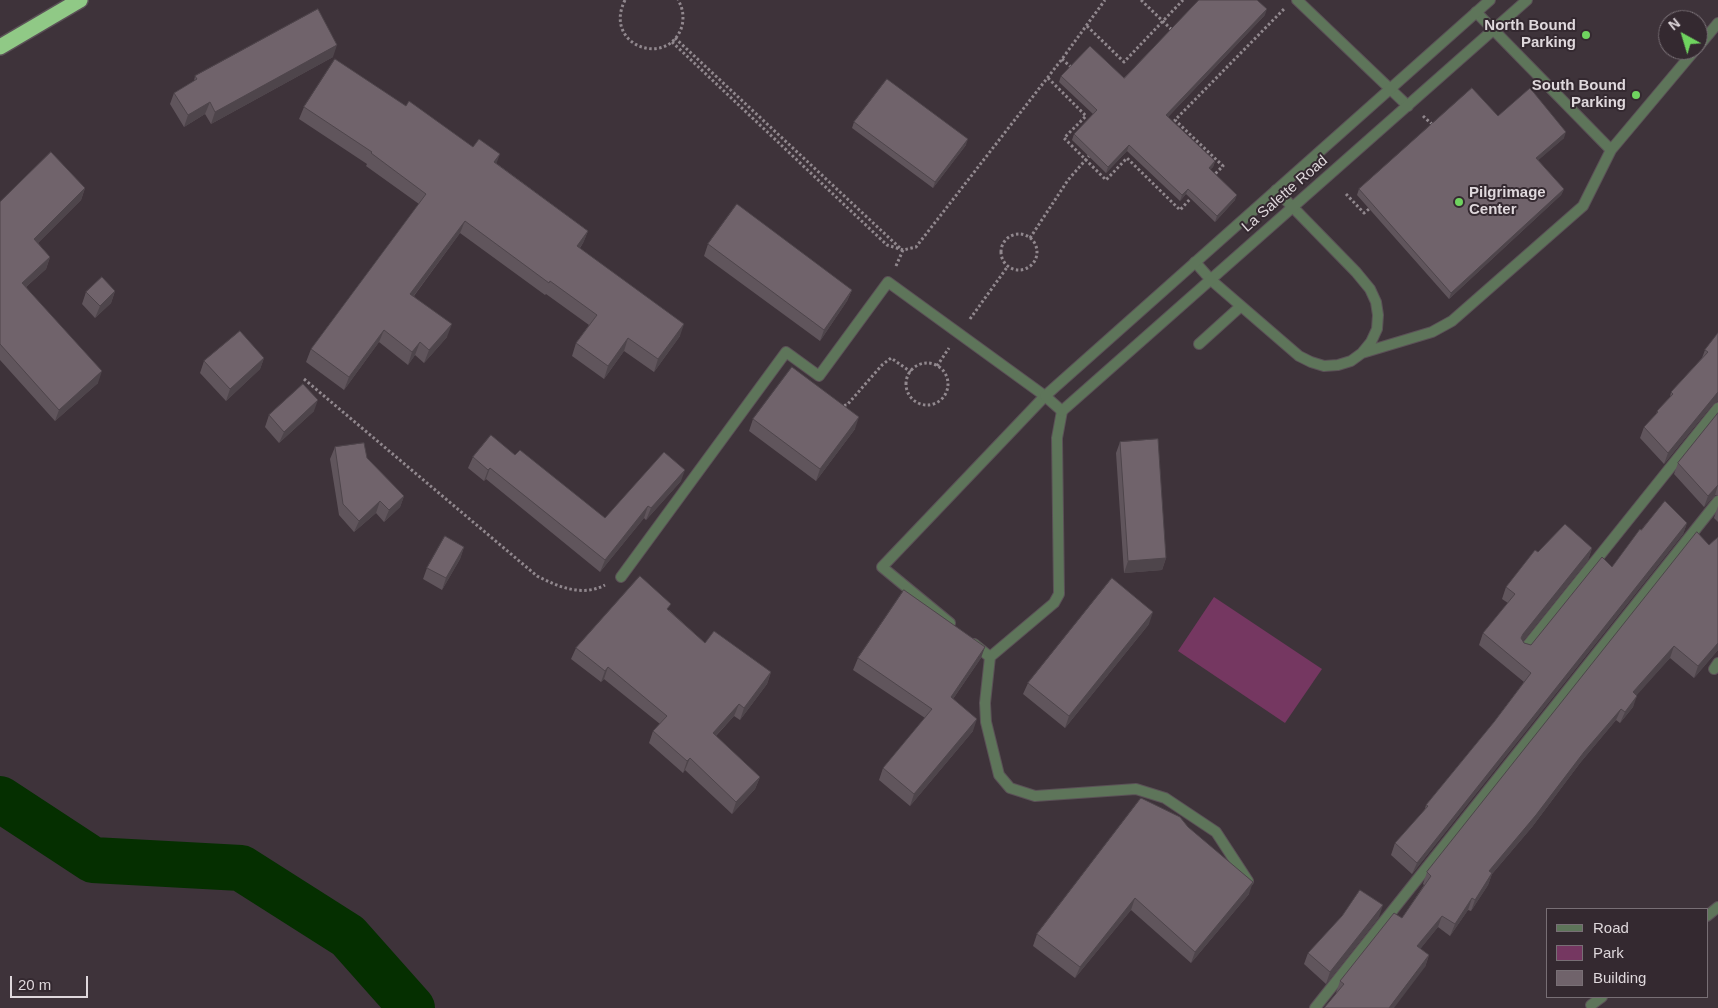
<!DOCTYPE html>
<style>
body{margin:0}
#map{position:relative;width:1718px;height:1008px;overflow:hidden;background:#3e333a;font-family:Arial,sans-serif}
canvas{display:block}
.legend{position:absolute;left:1546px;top:908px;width:162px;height:90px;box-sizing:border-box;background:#342930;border:1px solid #786f75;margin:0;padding:6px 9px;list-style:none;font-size:15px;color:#dfd8dc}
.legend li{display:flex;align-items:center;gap:10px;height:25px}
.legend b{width:25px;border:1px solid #786f75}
.north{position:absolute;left:1658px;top:10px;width:50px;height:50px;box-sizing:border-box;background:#342930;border:1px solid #786f75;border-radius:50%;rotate:321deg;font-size:14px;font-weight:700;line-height:20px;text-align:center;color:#dfd8dc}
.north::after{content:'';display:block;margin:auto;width:18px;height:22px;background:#6fd35f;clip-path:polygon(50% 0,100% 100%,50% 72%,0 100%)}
.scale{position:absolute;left:10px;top:976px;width:78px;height:22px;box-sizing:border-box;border:2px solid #dfd8dc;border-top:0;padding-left:6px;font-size:15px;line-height:18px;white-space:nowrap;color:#dfd8dc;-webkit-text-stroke:4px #342930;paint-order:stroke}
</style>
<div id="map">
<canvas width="1718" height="1008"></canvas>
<ul class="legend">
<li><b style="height:6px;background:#5e755a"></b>Road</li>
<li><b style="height:14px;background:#753761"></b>Park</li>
<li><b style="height:14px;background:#70636b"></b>Building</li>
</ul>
<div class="north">N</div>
<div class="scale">20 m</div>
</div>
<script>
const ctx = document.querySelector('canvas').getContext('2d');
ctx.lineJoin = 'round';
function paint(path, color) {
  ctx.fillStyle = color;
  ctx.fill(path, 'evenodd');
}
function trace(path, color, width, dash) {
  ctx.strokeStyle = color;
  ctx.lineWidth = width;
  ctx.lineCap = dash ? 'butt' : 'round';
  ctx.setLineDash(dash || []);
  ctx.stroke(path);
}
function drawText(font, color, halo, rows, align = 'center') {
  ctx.font = font + ' Arial,sans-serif';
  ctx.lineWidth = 4;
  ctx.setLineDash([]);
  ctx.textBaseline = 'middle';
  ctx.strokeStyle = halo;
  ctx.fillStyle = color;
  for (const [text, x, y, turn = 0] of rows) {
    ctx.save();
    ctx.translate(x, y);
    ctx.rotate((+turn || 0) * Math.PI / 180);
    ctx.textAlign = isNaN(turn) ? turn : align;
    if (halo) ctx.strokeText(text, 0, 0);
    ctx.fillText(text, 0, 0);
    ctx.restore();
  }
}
paint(new Path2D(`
 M1214,597l108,72 -37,54 -107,-72z`), '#753761');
trace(new Path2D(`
 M0,799l93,61 148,8 107,68 64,72`), '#052f00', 46);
const service = new Path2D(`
 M1476,12l135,138
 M1698,47l20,-24
 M1276,190l80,82 14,17 6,13 2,13 -1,14 -6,13 -9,11
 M1195,262l16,18 88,76 12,6 13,4 14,-1 13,-4 11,-8 70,-21 20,-11 131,-115 28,-56 84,-100
 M1199,344l42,-38
 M621,577l165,-225 33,24 69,-94 157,114 -163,171 68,56
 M974,644l16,13 64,-54 5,-9 -2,-156 5,-27
 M990,657l-5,46 1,19 13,53 11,13 25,8 101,-7 29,9 51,34 32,49`);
const pedestrian = new Path2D(`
 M1297,0l111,106`);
const minor = new Path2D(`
 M1490,0l-445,396 17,15 465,-411
 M1524,650l194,-242
 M1714,669l4,-6
 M1707,916l11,-9
 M1591,1005l11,-8
 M1315,1008l403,-507`);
const motorway = new Path2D(`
 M0,47l80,-47`);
trace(service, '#5b5157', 12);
trace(pedestrian, '#5b5157', 12);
trace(minor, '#5b5157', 12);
trace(motorway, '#5b5157', 18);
trace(new Path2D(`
 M625,0c-23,46 44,69 57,26 2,-9 1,-18 -4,-26
 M1141,0l32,31
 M1087,26l37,36 59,-62
 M675,38l225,210
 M672,42l215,203 16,5 13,-3 146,-188 43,-59
 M1062,59l10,9
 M1048,78l38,38 -22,22 42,42 21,-22 53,52 12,-13
 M1423,116l11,10
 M1212,177l11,-11 -48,-46 109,-111
 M1346,194l18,19 5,-4
 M1001 252a18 18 0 1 1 36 0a18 18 0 1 1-36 0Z
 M1030,238l38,-58 21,-24
 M896,266l7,-16
 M970,319l38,-53
 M906 384a21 21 0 1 1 42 0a21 21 0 1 1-42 0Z
 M937,366l12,-18
 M304,379l233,197c22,11 45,21 68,9
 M839,406l8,-1 35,-40 9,-7 20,14`), '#91888e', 3, [2.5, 2.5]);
trace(service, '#5e755a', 10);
trace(pedestrian, '#5e755a', 10);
trace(minor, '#5e755a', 10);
trace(motorway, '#90c986', 15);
paint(new Path2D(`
 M1265,15l-97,102 47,44 -2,6 -3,2 25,31 -20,22 -29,-28 -6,7 -53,-50 -21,22 -34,-33 2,-6 19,-20 -34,-32 2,-6 63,2z
 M333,57l-122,67 -6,-10 -21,13 -14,-23 4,-11 20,-12 1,-5z
 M406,106l67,41 23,16 92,68 -5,12 -3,5 100,88 -26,36 -30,-21 -20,28 -32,-23 4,-13 13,-18 -43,-31 -1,1 -85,-62 -46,63 33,41 -23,26 -9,-8 -7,10 -29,-23 -35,48 -38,-28 5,-13 108,-145 -53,-38 1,-2 -68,-45 5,-12z
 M1498,116l66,22 -26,22 26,29 -3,6 -112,104 -92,-104 2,-6z
 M854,122l112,23 -33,43 -81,-60z
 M85,188l-4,12 -43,43 12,14 -4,12 -20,18 72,96 -43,38 -55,-61v-158z
 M708,244l144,46 -5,11 -27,40 -116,-85z
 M115,291l-4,12 -16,15 -13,-14 4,-12z
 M1718,333v68l-5,3 -49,60 -24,-26 4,-11 12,-12 1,-4 13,-14 1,-5 31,-34 3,-8z
 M264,358l-4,11 -34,32 -26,-28 4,-12z
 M314,411l-35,32 -14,-16 4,-12z
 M1718,413v82h-3l-11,12 -30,-33 4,-11z
 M753,419l102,10 -39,52 -67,-50z
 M1120,442l46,116 -4,12 -38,3 -8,-120z
 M335,447l32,11 37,38 -4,11 -16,15 -8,-9 -22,19 -15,-17 -9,-56z
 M515,455l90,63 76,-37 -35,39 -2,-2 -44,54 -114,-93 -2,2 -16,-13 5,-11z
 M1718,506v16l-4,-4z
 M1687,523l-4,11 -271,340 -21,-19 4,-12 29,-31 2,-7 68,-83 30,-40 -45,-37 4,-12 25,-30 -6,-4 4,-12 32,-35 54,-4 -4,12 -65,81 1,2 7,2 81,-78 29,-37z
 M1718,537v113l-24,28 -24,-20 -34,37 -3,12 -13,16 -4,-3 -36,43 -48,64 -40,47 -4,11 -17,26 -3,-1 -18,26 -12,-9 -18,22 9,6 -4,12 -88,26h-1l4,-12 62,-63 22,-33 -1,-1 4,-12 282,-327z
 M464,547l-4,12 -18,31 -19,-11 4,-11z
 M669,610l36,33 66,29 -4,12 -27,36 -6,-4 -18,20 44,41 -5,12 -23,25 -47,-44 -2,3 -34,-30 4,-12 7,-7 -56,-45 -3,3 -30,-23 5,-11z
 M1149,624l-84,104 -42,-34 5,-11z
 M858,658h123l-28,41 20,32 -63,75 -31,-26 4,-12 42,-50 -72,-48z
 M1188,827l61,67 -58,69 -60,-53 -56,68 -42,-32 4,-12z
 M1379,917l-53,67 -22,-20 4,-11z`), '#60555c');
paint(new Path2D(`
 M1267,9l-2,6 -101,106 2,-6z
 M337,45l-4,12 -122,67 4,-12z
 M210,102l-5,12 -21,13 4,-12z
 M1566,132l-2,6 -30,26 2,-6z
 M968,139l-2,6 -33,43 2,-6z
 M1129,145l-2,6 -21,22 2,-6z
 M500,154l-5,13 -1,-5z
 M1215,161l-2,6 -6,7 2,-6z
 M85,188l-4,12 -51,51 4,-12z
 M1188,189l-2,5 -6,7 2,-6z
 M1564,189l-3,6 -112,104 2,-6z
 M1237,195l-2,5 -20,22 2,-6z
 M465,221l-5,12 -54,73 4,-12z
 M588,231l-5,12 -11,15 5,-12z
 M50,257l-4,12 -28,25 4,-11z
 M852,290l-5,11 -27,40 4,-11z
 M115,291l-4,12 -16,15 5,-12z
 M452,324l-5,13 -23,26 5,-13z
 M684,324l-4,12 -26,36 4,-13z
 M384,330l-5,12 -35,48 5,-13z
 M628,338l-4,13 -20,28 4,-13z
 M420,342l-5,13 -7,10 4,-13z
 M264,358l-4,11 -34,32 4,-12z
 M102,371l-4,12 -43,38 4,-11z
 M1717,392h1v9l-5,3 -49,60 4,-11z
 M318,400l-4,11 -35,32 5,-11z
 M859,417l-4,12 -39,52 4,-12z
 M490,468l-4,11 -2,2 4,-11z
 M685,470l-4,11 -35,39 5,-12z
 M1718,485l-3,10 -11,12 4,-11z
 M404,496l-4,11 -16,15 5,-12z
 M380,501l-4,12 -22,19 5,-11z
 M648,506l-4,12 -44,54 5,-12z
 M1687,523l-4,11 -271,340 5,-11z
 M464,547l-4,12 -18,31 4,-12z
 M1592,548l-4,12 -69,86 4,-12z
 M1166,558l-4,12 -38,3 4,-12z
 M1153,612l-4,12 -84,104 4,-12z
 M1718,643v7l-24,28 4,-12z
 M1674,646l-4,12 -41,46 4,-12z
 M985,647l-4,11 -35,51 5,-12z
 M608,667l-4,12 -3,3 4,-11z
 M771,672l-4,12 -27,36 4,-12z
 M1637,696l-4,11 -13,16 5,-11z
 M739,704l-5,12 -26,28 5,-11z
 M1621,709l-5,11 -36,43 -48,64 -40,47 -4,11 -17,26 4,-11 14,-29 95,-119z
 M977,719l-4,12 -63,75 4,-12z
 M690,758l-5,12 -2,3 4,-12z
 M760,777l-5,12 -23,25 4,-12z
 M1253,882l-4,12 -58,69 4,-11z
 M1135,898l-4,12 -56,68 5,-11z
 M1472,898l-4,12 -18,26 5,-12z
 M1383,905l-4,12 -53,67 4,-12z
 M1442,916l-4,11 -25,31 4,-12z
 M1429,955l-4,12 -31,41h-5z`), '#4e454b');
const building = new Path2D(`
 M1199,0h58l10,9 -101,106 49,46 -6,7 28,27 -20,21 -29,-27 -6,6 -53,-50 -21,22 -34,-33 23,-24 -36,-34 29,-30 34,32z
 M318,9l19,36 -122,67 -5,-10 -22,13 -14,-22 23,-14 -2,-3z
 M335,59l71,47 3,-5 64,46 6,-8 21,15 -6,8 94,69 -11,15 107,78 -26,35 -30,-21 -20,28 -32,-23 21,-28 -47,-34 -1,2 -84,-62 -55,73 42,30 -23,26 -9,-8 -8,10 -28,-22 -35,47 -38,-28 115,-155 -55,-41 1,-1 -68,-45z
 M887,79l81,60 -33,43 -81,-60z
 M1472,88l26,28 32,-28 36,44 -30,26 28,31 -113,104 -92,-104z
 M51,152l34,36 -51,51 16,18 -28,26 80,88 -43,39 -59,-66v-142z
 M737,204l115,86 -28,40 -116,-86z
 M102,277l13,14 -15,15 -14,-14z
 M240,331l24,27 -34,31 -26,-28z
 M1718,333v59l-50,61 -24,-26 14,-15 -1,-1 16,-17 -2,-2 37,-40 -3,-2z
 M792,367l67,50 -39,52 -67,-50z
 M303,384l15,16 -34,32 -15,-17z
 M1718,413v72l-10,11 -30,-33z
 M491,435l24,20 5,-5 85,68 59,-66 21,18 -34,38 -3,-2 -43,54 -115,-92 -2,2 -15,-13z
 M1158,439l8,119 -38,3 -8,-119z
 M364,443l3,15 37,38 -15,14 -9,-9 -21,20 -16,-17 -8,-57z
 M1665,501l22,22 -270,340 -22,-20 33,-37 -2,-1 68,-83 37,-49 -48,-40 32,-39 -9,-7 29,-37 3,2 27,-28 27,24 -69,86 -2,4 3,5 7,2 71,-88 10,10 28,-38 1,1z
 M1697,532l12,13 9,-8v106l-20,23 -24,-20 -41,46 4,4 -12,16 -4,-3 -37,43 -48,63 -47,56 3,2 -17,27 -3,-2 -17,26 -13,-8 -25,30 12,9 -40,53h-65l20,-24 -4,-3 54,-68 8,5 29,-42 -4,-4z
 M445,536l19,11 -18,31 -19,-10z
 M640,576l31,28 -4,5 38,34 9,-12 57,41 -27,36 -5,-4 -26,29 47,44 -24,25 -46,-44 -3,3 -34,-30 14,-15 -59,-49 -3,4 -29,-23z
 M1112,578l41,34 -84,104 -41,-33z
 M904,590l81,57 -34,50 26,22 -63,75 -31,-26 49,-59 -74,-51z
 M1141,798l39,19 8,10 65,55 -58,70 -60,-54 -55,69 -43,-33z
 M1360,890l23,15 -53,67 -22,-19 34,-37z`);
paint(building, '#70636b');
trace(building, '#4e454b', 1);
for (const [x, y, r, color] of [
 [1586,35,5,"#6fd35f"],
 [1636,95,5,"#6fd35f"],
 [1459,202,5,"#6fd35f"]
]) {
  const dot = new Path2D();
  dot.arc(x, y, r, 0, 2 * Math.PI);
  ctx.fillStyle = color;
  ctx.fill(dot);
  trace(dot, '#342930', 2);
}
drawText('bold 15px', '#dfd8dc', '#342930', [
 ["North Bound",1576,26],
 ["Parking",1576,43],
 ["South Bound",1626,86],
 ["Parking",1626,103],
 ["Pilgrimage",1469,193,"left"],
 ["Center",1469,210,"left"]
], 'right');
drawText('15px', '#dfd8dc', '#342930', [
 ["La Salette Road",1285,194,-41]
]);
</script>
